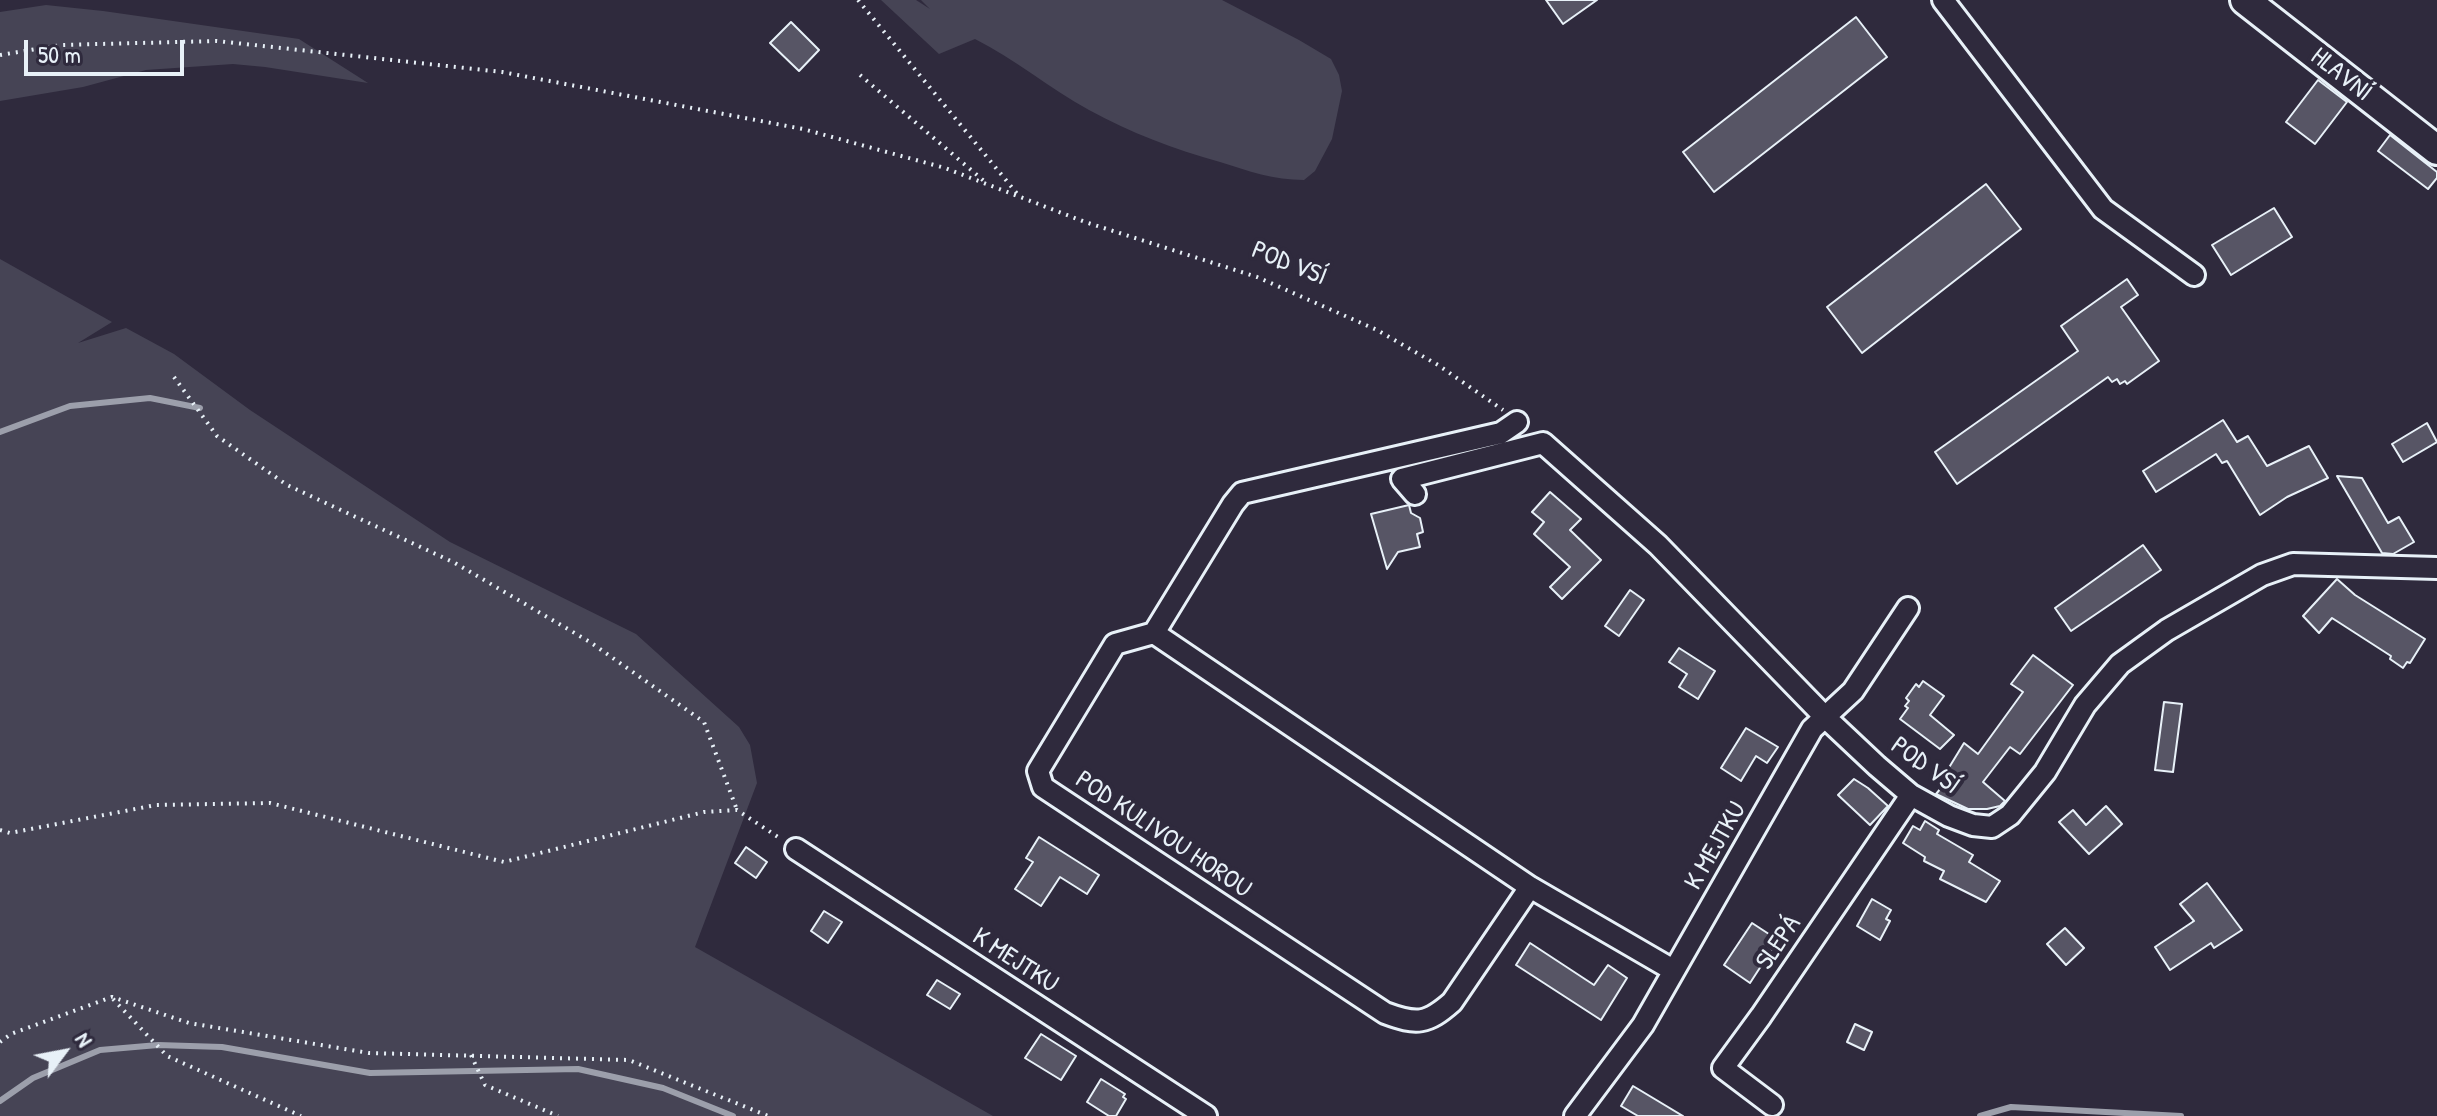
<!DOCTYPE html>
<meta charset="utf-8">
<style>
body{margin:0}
#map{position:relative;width:2437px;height:1116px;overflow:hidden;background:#2f2a3d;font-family:"Patrick Hand",sans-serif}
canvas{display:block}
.north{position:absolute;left:24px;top:1012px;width:80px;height:80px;-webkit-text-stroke:6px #2f2a3d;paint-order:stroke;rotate:58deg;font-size:22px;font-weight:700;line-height:32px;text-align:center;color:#e8f1f8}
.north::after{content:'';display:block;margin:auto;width:28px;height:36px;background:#e8f1f8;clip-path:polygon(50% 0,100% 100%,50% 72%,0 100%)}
.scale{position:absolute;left:24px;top:40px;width:160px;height:36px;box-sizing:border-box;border:4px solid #e8f1f8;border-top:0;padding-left:10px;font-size:24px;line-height:28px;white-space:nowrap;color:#e8f1f8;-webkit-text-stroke:6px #2f2a3d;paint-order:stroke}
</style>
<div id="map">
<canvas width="2437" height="1116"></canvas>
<div class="north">N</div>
<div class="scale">50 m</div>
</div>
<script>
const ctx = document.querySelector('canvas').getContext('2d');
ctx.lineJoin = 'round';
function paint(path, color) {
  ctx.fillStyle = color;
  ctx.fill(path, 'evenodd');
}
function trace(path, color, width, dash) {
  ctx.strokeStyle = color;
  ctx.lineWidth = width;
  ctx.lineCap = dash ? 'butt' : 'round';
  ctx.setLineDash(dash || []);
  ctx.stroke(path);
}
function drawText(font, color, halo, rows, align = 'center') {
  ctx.font = font + ' "Patrick Hand",sans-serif';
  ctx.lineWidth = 8;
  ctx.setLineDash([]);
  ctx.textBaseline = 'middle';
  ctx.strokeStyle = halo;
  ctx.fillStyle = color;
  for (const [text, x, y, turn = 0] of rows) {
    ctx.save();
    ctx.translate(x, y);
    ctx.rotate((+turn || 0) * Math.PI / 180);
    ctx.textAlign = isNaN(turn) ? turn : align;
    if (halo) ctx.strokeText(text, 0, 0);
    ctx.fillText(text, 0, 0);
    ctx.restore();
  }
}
paint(new Path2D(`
 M881,0h35l14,9 -9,-9h301l77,40 32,19 8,16 3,16 -10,48 -17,32 -11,9c-30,0 -56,-9 -84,-18 -46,-13 -89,-29 -131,-52 -40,-22 -74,-51 -114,-71l-36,15z
 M46,5l57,6 196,28 69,44 -103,-16 -32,-3 -87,6 -63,17 -83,14v-89z
 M0,259l112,63 -34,21 48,-15 48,26 76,56 200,132 186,92 103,93 11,18 7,38 -62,164 298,169h-993z`), '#464455');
trace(new Path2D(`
 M0,432l70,-26 80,-8 50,10
 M0,1101l33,-23 67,-28 58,-5 64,2 148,26 208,-4 85,19 70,28
 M1980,1116l31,-9 170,9`), '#9c9fab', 6);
const building = new Path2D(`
 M1546,0h51l-34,24z
 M1856,17l31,40 -173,135 -31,-40z
 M791,22l28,28 -20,21 -29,-28z
 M2318,80l29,22 -32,42 -29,-22z
 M2390,135l47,37v6l-9,11 -50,-38z
 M1986,184l35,45 -159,124 -35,-46z
 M2274,208l18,29 -61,38 -19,-30z
 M2127,279l11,16 -17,12 38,54 -32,23 -2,-3 -5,3 -3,-5 -5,3 -4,-5 -151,107 -22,-32 143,-101 -17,-25z
 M2223,420l14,22 11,-6 19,30 42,-20 19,32 -41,19 -27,18 -33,-54 -5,2 -6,-9 -60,38 -13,-21z
 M2427,423l10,19 -34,20 -11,-18z
 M2337,476l25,2 26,45 11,-6 15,25 -21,12 -11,-1z
 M1550,492l31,27 -11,11 31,30 -39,39 -12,-12 20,-20 -36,-33 10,-12 -12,-10z
 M1409,505l2,8 9,5 3,14 -6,2 3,13 -22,5 -11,17 -16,-55z
 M2143,545l18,25 -90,61 -16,-23z
 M2337,579l18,16 70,44 -15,24 -3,-1 -4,6 -13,-9 1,-3 -59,-38 -13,15 -16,-17z
 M1630,590l14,10 -25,36 -14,-10z
 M1679,648l36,23 -17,28 -19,-12 8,-13 -18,-12z
 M2033,655l40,30 -53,69 -10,-7 -27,35 22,19 -5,5 -13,3h-19l-32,-15 10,-12 -4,-3 22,-36 14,11 45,-62 -12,-8z
 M1923,681l21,15 -14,19 24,20 -14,14 -40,-30 8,-11 -3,-2 4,-5 -3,-3 10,-14 3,3z
 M2164,702l18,2 -9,68 -18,-2z
 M1746,728l32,19 -11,16 -11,-7 -15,25 -20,-13z
 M1854,779l14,9 20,18 -18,19 -32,-30z
 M2106,806l16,18 -33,30 -30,-32 14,-12 13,15z
 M1925,821l14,9 -2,4 36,21 -4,7 31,19 -14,21 -46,-23 4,-8 -20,-10 1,-4 -22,-14 10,-17 7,4z
 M1039,837l60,38 -12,19 -27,-17 -19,29 -26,-17 18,-27 -7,-4z
 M746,847l21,15 -11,16 -21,-15z
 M2207,883l35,47 -28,18 -3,-5 -41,27 -15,-23 39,-26 -14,-17z
 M1872,899l19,11 -5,9 4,2 -10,19 -23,-14z
 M824,911l18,11 -14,21 -17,-12z
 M1752,923l26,17 -28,43 -26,-18z
 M2065,928l19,20 -18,17 -19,-21z
 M1530,943l64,42 14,-20 19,13 -26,42 -85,-55z
 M937,980l23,14 -10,15 -23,-14z
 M1855,1024l17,8 -8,18 -17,-8z
 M1041,1034l35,22 -15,24 -36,-22z
 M1101,1079l24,15 -2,3 3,2 -10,17h-7l-22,-14z
 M1633,1086l50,30h-45l-17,-10z`);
paint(building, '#575565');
trace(building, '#e8f1f8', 2);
const street = new Path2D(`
 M1943,0l160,209 91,66
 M1415,494l-13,-15 141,-36 115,102 168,173 51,48 34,29 38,21 24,9 19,2 18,-12 35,-43 40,-67 35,-41 47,-34 95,-55 31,-11 144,4
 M1154,633l79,-129 9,-11 259,-60 16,-11
 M796,849l410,267
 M1530,887l-78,115c-25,22 -35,23 -67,11l-342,-226 -5,-16 77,-127 39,-11 376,254 143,83
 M1772,1105l-49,-37 38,-52 150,-221
 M1575,1116l68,-91 169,-296 41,-38 55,-83`);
const secondary = new Path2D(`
 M2245,0l192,150`);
trace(street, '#e8f1f8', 26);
trace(secondary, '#e8f1f8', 34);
trace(new Path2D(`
 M858,0l161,196
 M0,55l61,-10 156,-4 285,31 301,57 142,39 140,54 172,55 120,53 61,35 65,45
 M860,75l124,106
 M174,377l43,59 70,49 168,78 135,79 114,80 33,88
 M0,830l10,3 146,-28 114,-2 234,59 200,-50 33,-2 44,29
 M113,999l54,57 134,60
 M0,1042l11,-8 101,-37 77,26 180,30 260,7 139,56
 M471,1055l14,30 73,31`), '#e8f1f8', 4, [2, 6]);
trace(street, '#2f2a3d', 20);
trace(secondary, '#2f2a3d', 28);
drawText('26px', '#e8f1f8', '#2f2a3d', [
 ["HLAVNÍ",2341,75,38],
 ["POD VSÍ",1289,264,22],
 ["POD VSÍ",1925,766,36],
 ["POD KULIVOU HOROU",1163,835,34],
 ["K MEJTKU",1716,846,-60],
 ["SLEPÁ",1779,943,-56],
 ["K MEJTKU",1015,961,33]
]);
</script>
